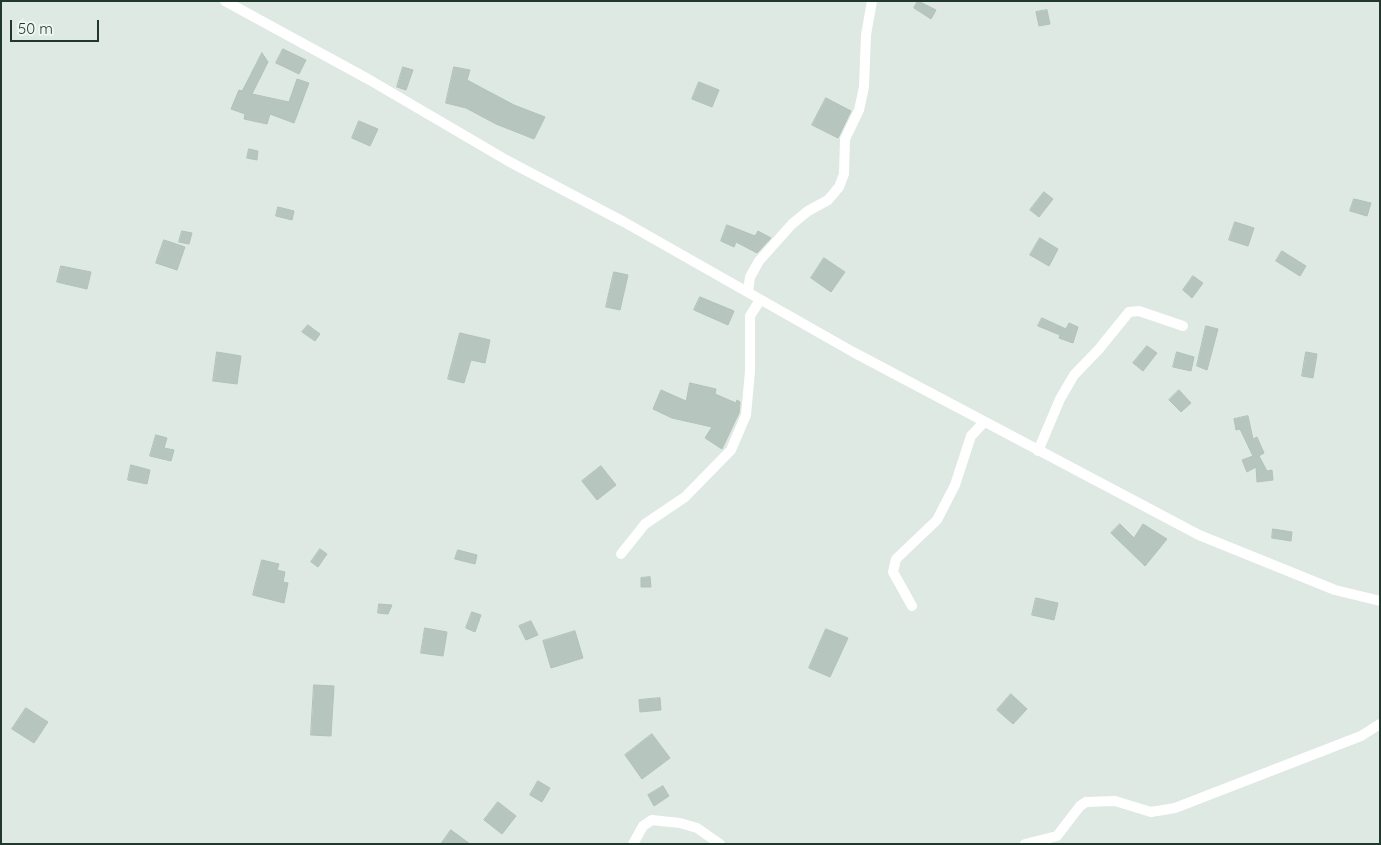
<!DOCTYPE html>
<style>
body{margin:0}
#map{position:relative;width:1381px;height:845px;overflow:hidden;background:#dde9e2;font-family:Quicksand,sans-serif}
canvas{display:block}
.frame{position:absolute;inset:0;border:2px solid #20382e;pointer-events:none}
.scale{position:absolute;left:10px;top:20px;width:89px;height:22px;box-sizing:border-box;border:2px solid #20382e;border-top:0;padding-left:6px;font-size:15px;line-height:18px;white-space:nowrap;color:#20382e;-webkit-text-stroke:4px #edf6f1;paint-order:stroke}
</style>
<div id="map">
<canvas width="1381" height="845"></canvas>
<div class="frame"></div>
<div class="scale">50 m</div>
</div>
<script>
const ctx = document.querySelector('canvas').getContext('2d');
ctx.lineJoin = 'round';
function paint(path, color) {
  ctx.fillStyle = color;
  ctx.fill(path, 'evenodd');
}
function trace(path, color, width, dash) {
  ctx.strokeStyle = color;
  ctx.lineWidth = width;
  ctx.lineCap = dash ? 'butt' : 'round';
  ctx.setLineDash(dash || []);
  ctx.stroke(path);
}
const building = new Path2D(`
 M918,1l18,9 -5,9 -17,-11z
 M1047,10l3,14 -11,2 -3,-14z
 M283,49l23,11 -7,14 -23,-11z
 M262,53l6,9 -16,32 37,8 8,-23 12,4 -15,40 -24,-9 -3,10 -23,-5 1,-5 -14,-5 8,-19 3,1z
 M403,67l10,3 -7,20 -9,-3z
 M454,67l16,3 -3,10 47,25 31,12 -11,22 -38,-15 -30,-16 -20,-5z
 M699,82l20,8 -7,17 -20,-8z
 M826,98l25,13 -13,27 -26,-13z
 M359,121l19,8 -8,17 -18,-8z
 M249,149l9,2 -1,9 -10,-2z
 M1044,192l9,7 -14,18 -9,-7z
 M1354,199l17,4 -4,13 -17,-5z
 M278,207l16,4 -2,9 -16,-4z
 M1235,222l19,6 -6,18 -19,-6z
 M727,225l28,11 3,-5 13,7 -14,15 -21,-11 -2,5 -13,-6z
 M182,231l10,2 -3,11 -10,-2z
 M1040,238l18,11 -9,17 -19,-11z
 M164,240l21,7 -8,23 -21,-7z
 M1282,251l24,15 -6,10 -24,-15z
 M824,258l21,14 -14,20 -20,-14z
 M61,266l30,6 -4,17 -30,-7z
 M614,272l14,3 -8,35 -14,-3z
 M1193,276l10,7 -11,15 -9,-8z
 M700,297l34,14 -6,14 -34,-15z
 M1042,318l24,11 3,-6 9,4 -5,16 -14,-5 1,-3 -22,-9z
 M308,325l12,9 -5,7 -13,-9z
 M1206,326l12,3 -11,41 -10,-4z
 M460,333l30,7 -5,23 -14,-3 -7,23 -16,-4z
 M1147,346l10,7 -14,18 -10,-8z
 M217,352l24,4 -4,28 -24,-3z
 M1177,352l17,5 -3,14 -18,-4z
 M1306,352l11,2 -4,24 -11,-2z
 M690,383l26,6 -1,5 21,9 1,-3 3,2 -1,11 -17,36 -17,-11 7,-11 -40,-9 -19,-9 8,-19 25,11z
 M1179,390l12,13 -10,9 -12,-12z
 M1248,416l5,23 4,-2 7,16 -5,3 8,15 5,-1 1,10 -16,2 -1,-15 -9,5 -5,-12 11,-4 -13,-27 -4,1 -2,-11z
 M156,435l11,3 -3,10 10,2 -3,11 -21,-5z
 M131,465l19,5 -3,14 -19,-4z
 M601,466l15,19 -19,15 -15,-19z
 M1120,524l14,14 9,-14 24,15 -22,27 -34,-33z
 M1273,529l19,3 -1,9 -19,-3z
 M320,549l7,5 -9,13 -7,-5z
 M458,550l19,5 -2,9 -20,-5z
 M262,560l17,4 -2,6 8,2 -2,10 5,1 -4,20 -31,-8z
 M650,577l1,10h-10v-9z
 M1036,598l22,5 -4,17 -22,-5z
 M379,604l13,1 -4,9 -10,-1z
 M472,612l9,3 -6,17 -9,-4z
 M531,621l7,14 -12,5 -7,-14z
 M425,628l22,4 -4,24 -22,-3z
 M826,629l22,9 -18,39 -21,-9z
 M575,631l8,27 -32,10 -8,-27z
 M314,685l20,1 -3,50 -20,-1z
 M1011,694l16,15 -14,15 -16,-14z
 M660,698l1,12 -21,2 -1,-12z
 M26,708l22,14 -14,21 -22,-14z
 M652,734l18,24 -28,21 -17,-24z
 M538,781l12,7 -8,14 -12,-7z
 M663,786l6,10 -15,10 -6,-11z
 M498,802l18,14 -14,18 -18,-14z
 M451,830l19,14h-29z`);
paint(building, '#b6c6be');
trace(building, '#b0c2b8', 1);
trace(new Path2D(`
 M225,1l143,78 140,82 116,61 229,130 346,183 136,55 45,11
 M748,292l2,-15 9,-16 33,-37 16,-13 20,-11 11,-13 5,-13 1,-35 14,-29 5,-23 2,-52 6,-34
 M1038,451l22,-52 14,-24 25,-26 30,-37 10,-1 44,15
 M621,554l24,-30 40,-27 46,-47 15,-35 4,-44v-55l10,-16
 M912,606l-19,-34 3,-13 41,-39 18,-35 16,-49 13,-14
 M633,844l10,-18 9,-6 28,3 17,5 23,16
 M1025,844l32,-8 23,-30 6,-4 29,-1 36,11 24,-4 186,-72 19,-12`), '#fff', 10);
</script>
